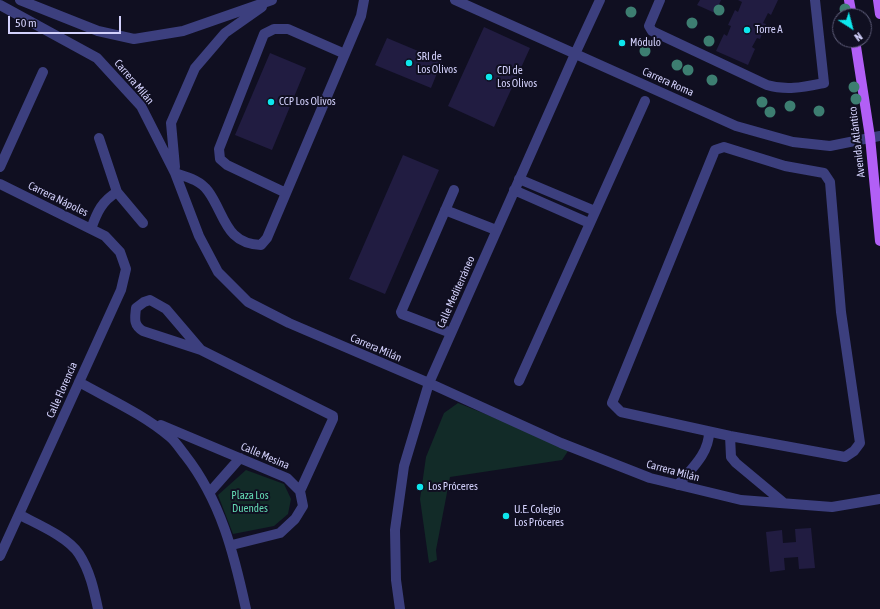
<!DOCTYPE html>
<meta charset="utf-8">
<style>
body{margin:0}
#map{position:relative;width:880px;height:609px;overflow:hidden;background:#100f21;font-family:"Asap Condensed",sans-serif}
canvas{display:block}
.north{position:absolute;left:832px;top:8px;width:40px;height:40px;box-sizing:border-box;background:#100f21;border:1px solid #5e5d79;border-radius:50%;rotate:144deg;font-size:11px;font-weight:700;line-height:16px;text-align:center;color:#d3d1fc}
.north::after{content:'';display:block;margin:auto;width:14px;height:18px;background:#0de7ed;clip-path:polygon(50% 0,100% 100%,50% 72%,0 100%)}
.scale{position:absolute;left:8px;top:16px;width:113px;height:18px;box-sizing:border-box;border:2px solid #d3d1fc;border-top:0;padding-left:5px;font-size:12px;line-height:14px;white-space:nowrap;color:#d3d1fc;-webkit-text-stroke:3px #100f21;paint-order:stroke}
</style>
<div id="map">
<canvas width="880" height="609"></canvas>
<div class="north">N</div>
<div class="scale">50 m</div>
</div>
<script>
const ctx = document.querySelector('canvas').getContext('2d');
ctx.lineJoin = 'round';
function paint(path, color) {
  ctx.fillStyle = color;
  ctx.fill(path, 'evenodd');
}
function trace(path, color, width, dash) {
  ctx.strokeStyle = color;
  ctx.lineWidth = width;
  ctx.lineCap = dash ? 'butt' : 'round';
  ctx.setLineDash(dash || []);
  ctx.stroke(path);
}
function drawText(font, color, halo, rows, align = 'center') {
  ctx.font = font + ' "Asap Condensed",sans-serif';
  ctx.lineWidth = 4;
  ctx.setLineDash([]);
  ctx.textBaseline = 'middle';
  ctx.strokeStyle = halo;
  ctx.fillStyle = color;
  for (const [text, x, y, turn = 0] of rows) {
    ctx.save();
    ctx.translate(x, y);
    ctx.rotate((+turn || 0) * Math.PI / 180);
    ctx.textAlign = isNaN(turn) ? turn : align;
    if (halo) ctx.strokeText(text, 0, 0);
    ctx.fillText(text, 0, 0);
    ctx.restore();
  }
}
paint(new Path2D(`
 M458,403l112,45 -8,12 -112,17 -14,73 1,10 -8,3 -9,-64 6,-42 18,-44z
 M246,470l38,14 7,15 -3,15 -14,12 -41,8 -15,-39z`), '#122b28');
paint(new Path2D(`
 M700,0h21l-6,13 -18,-8z
 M738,0h40l-7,15 -3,-2 -5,10 3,1 -6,15 -3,-1 -5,9 3,2 -7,16 -32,-14 8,-17 3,2 4,-10 -3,-1 7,-15 3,2 4,-10z
 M484,27l46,21 -36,79 -46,-21z
 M387,38l55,23 -11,27 -56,-23z
 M270,53l36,15 -34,82 -37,-15z
 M403,155l36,15 -54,124 -36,-15z
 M811,528l4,40 -16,1 -1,-12 -14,1 1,12 -15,2 -4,-40 16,-2 1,13 13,-1 -1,-13z`), '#211c41');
trace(new Path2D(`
 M20,0l78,31 36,8 49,-8 89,-31
 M455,0l281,126 57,16 37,4 50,-10
 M660,0l-11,26 3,5 115,54c20,6 37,2 57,-2l-9,-83
 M0,5l97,53 44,48 34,67 24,63 19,36 30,30 41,21 140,60 132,60 89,35 91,22 91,7 48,-8
 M99,138l18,54 26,31
 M724,147l61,19 39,7 6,9 11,130 19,131 -6,8 -9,6 -115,-21 -109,-24 -9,-9 103,-253z
 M0,167l43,-95
 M175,167l-4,-44 24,-55 30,-35 37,-26
 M175,173c12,4 25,7 33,18 17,23 17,53 53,54l6,-7 94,-222 3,-16
 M519,179l76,32
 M0,184l105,52 15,16 6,17 -5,21 -121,266
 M514,190l75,33
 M286,193l-59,-28 -7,-6 -1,-10 45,-115 10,-5h14l57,25
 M445,210l51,20
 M91,229c6,-17 11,-28 26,-37
 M451,333l-49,-19 -1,-2 53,-122
 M201,350l-35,-41 -16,-9 -6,2 -8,6c-1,10 -3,17 7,23l58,19 132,66v3l-33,72
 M519,381l126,-280
 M79,382c30,17 64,32 91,55 6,5 10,12 15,18 36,46 49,99 61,154
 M161,425l126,53 13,13 3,15 -8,13 -15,14 -48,12
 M730,436l1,21 5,6 48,40
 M678,485c13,-16 31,-31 31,-53
 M210,492l30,-34
 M20,515c17,9 48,22 59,39 11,17 15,36 19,55
 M400,609l-4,-29 -1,-50 9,-64 25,-83 146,-329 25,-54`), '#3c3f7e', 10);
trace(new Path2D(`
 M849,0l3,16
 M878,0l2,14
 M855,40l15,97 10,104`), '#b25ff6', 10);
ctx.fillStyle = '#3d7e71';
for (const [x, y] of [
 [845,9],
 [719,10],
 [631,12],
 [692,23],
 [709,41],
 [645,51],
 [677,65],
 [688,70],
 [712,80],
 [854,87],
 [856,99],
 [762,102],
 [790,106],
 [819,111],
 [770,112]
]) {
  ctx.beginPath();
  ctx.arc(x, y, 5.5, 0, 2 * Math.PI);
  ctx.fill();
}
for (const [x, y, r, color] of [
 [747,30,4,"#0de7ed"],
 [622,43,4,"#0de7ed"],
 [409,63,4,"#0de7ed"],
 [489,77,4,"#0de7ed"],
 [271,102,4,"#0de7ed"],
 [420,487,4,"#0de7ed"],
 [506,516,4,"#0de7ed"]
]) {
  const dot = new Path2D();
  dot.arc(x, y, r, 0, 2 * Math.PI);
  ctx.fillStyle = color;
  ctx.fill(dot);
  trace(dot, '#100f21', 1.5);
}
drawText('11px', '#d3d1fc', '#100f21', [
 ["Torre A",755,30],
 ["Módulo",630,43],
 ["SRI de",417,57],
 ["Los Olivos",417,70],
 ["CDI de",497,71],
 ["Los Olivos",497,84],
 ["CCP Los Olivos",279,102],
 ["Los Próceres",428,487],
 ["U.E. Colegio",514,510],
 ["Los Próceres",514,523]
], 'left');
drawText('11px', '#d3d1fc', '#100f21', [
 ["Carrera Milán",134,82,50],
 ["Carrera Roma",668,82,24],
 ["Avenida Atlántico",857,142,-97],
 ["Carrera Nápoles",58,199,26],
 ["Calle Mediterráneo",456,292,-66],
 ["Carrera Milán",376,348,23],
 ["Calle Florencia",62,390,-66],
 ["Calle Mesina",265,456,23],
 ["Carrera Milán",673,471,15]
]);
drawText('11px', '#62d8b2', '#100f21', [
 ["Plaza Los",250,496],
 ["Duendes",250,509]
]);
</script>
